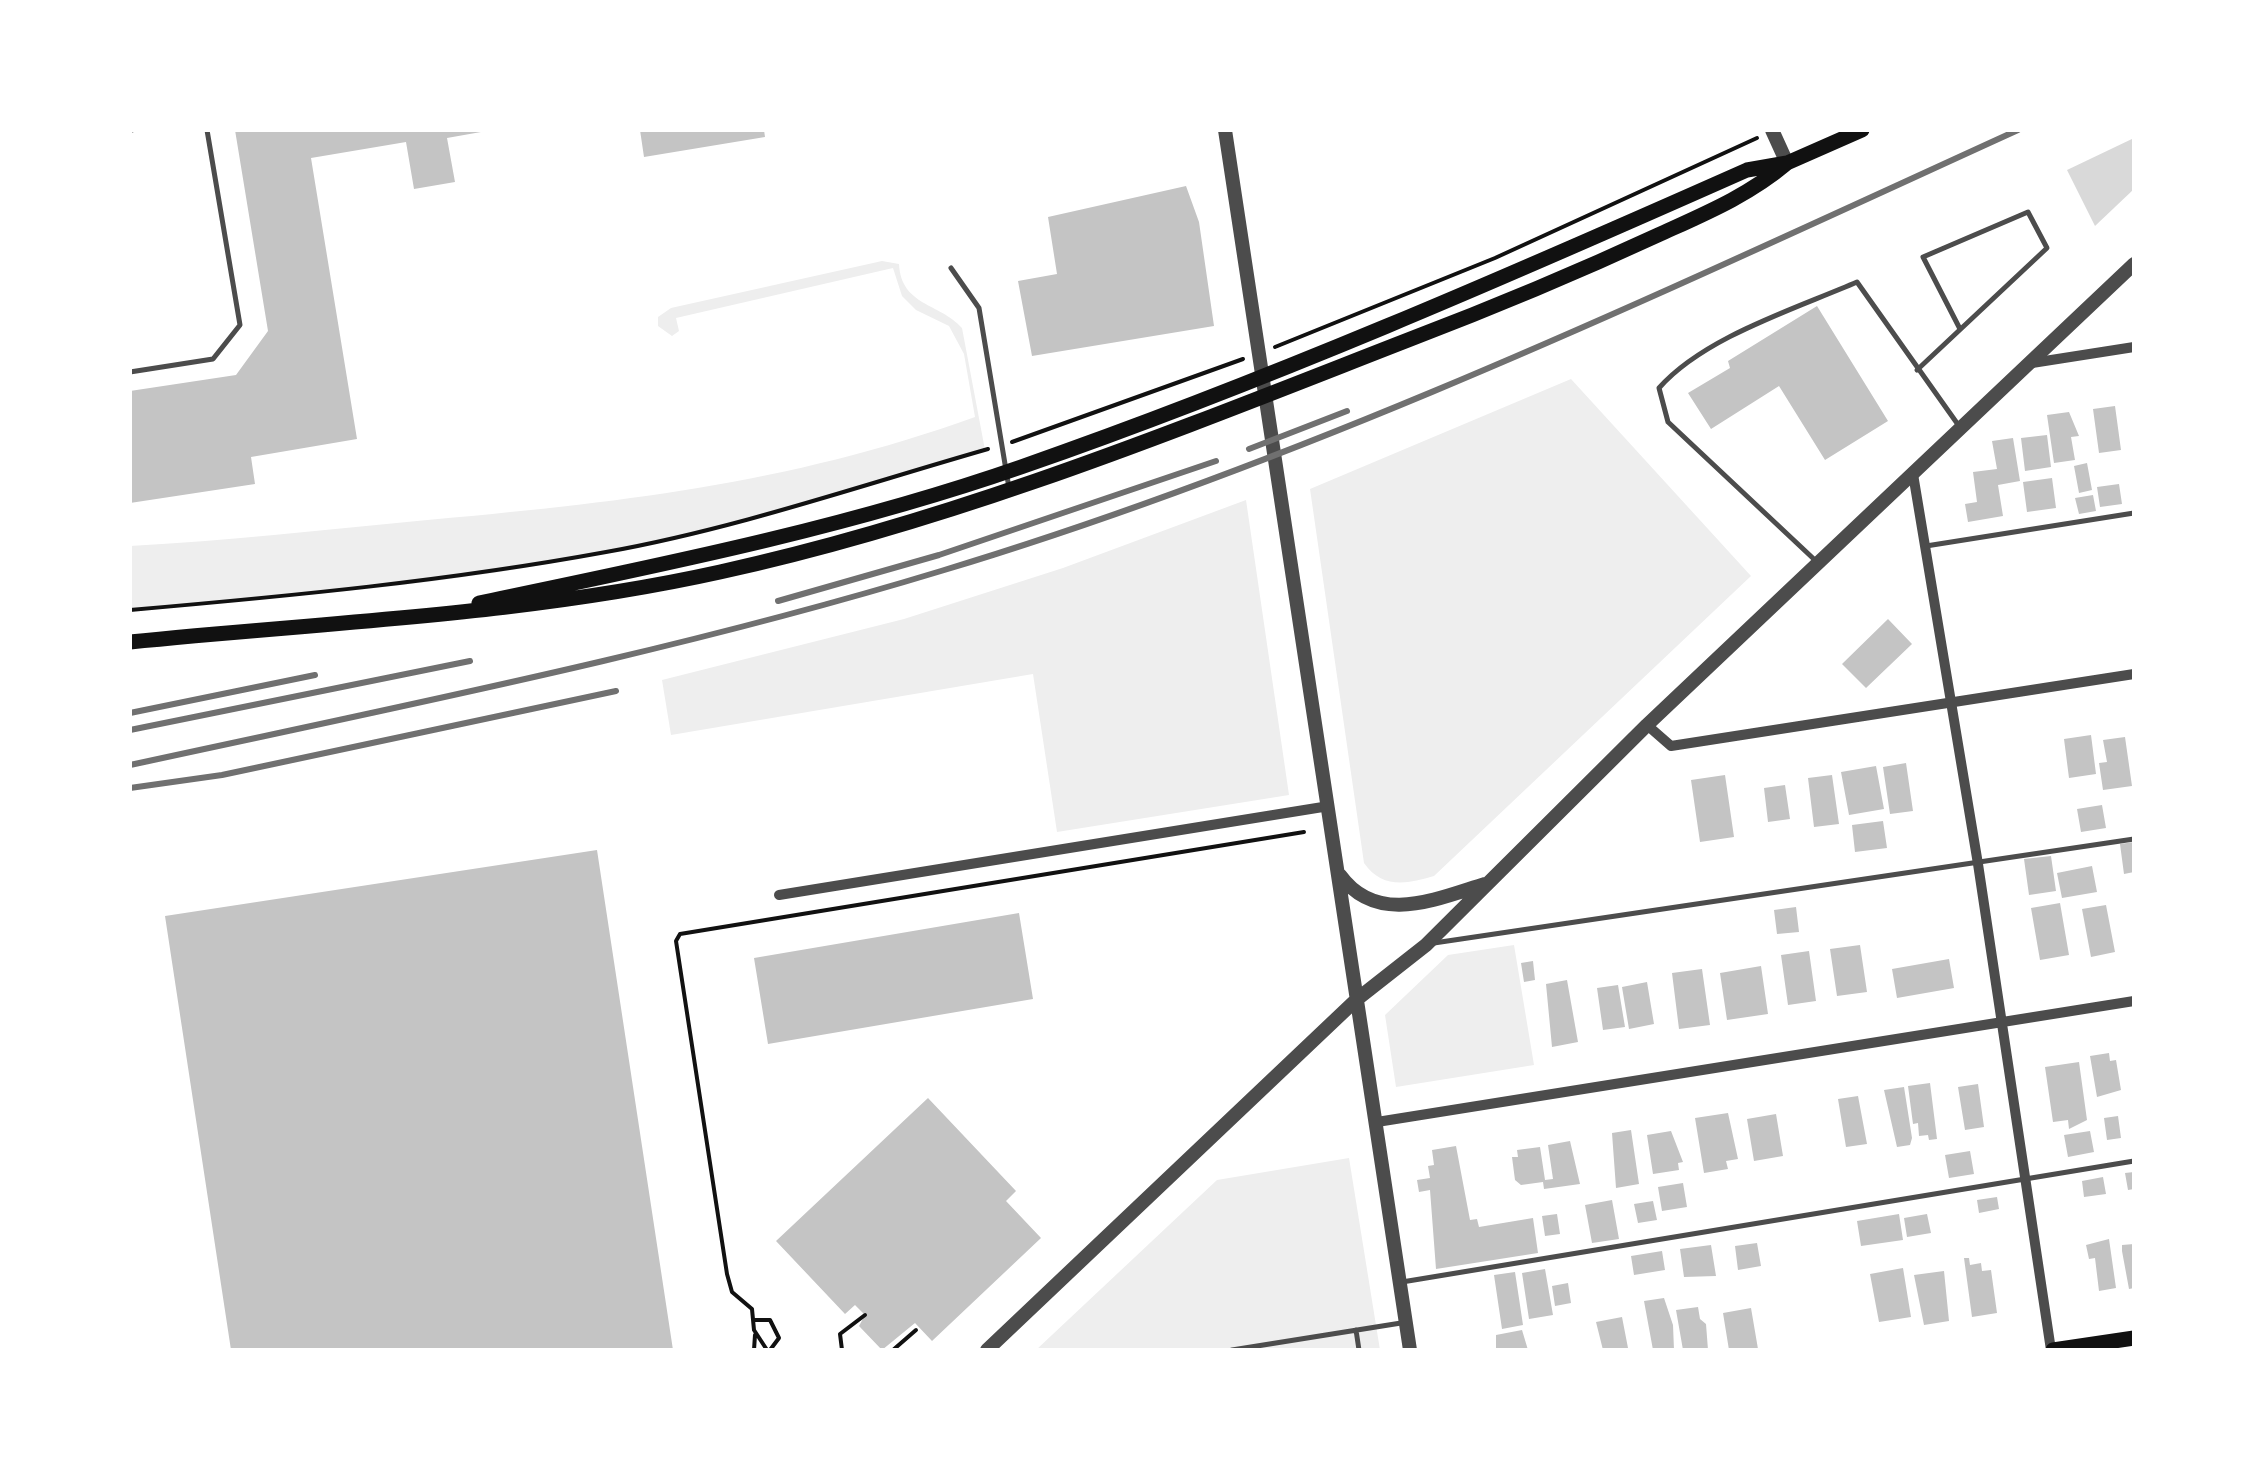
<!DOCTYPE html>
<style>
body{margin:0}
#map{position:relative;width:2264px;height:1480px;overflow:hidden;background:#fff;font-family:Literata,serif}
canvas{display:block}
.frame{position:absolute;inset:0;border:132px solid #fff;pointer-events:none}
</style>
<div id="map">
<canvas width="2264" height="1480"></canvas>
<div class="frame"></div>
</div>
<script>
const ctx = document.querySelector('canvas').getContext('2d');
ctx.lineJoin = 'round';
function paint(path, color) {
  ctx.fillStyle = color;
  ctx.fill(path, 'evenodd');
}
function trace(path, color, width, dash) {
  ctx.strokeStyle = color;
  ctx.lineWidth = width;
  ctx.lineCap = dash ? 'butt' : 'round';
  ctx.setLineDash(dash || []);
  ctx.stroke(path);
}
paint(new Path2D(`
 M882,261l17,3c2,42 41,39 63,64l23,122c-124,36 -247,74 -373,101 -158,35 -321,45 -482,59v-64c96,-5 192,-16 287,-25 198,-18 369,-36 558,-104l-11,-63 -15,-28 -33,-16 -14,-14 -9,-28 -217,50 3,13 -7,5 -14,-10v-9l13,-9z
 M1571,379l180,197 -317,300c-27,8 -52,13 -70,-13l-54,-374z
 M1246,500l43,295 -232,37 -24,-158 -362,61 -9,-55 242,-61 159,-51z
 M1514,945l20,120 -138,22 -11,-72 63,-60z
 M1349,1158l31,192h-344l181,-170z`), '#eee');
paint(new Path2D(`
 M2134,138v51l-39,37 -28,-56z`), '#d9d9d9');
paint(new Path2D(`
 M235,130l246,2 -34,6 8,44 -41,7 -8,-47 -95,16 46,281 -106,18 4,27 -125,19v-112l106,-16 32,-44z
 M640,130h124l1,7 -121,20z
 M1186,186l13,36 15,104 -182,30 -14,-75 39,-7 -9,-57z
 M1817,306l71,115 -63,39 -46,-74 -68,43 -23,-36 42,-25 -2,-7z
 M2115,406l6,44 -22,3 -6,-44z
 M2069,412l10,24 -8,1 4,23 -21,3 -7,-48z
 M2047,435l4,32 -26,4 -4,-33z
 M2013,438l7,43 -22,4 5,31 -35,6 -3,-18 12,-2 -4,-30 24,-3 -5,-28z
 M2087,463l5,27 -13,3 -5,-27z
 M2052,478l4,30 -29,4 -4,-30z
 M2119,484l3,20 -22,3 -3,-20z
 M2093,495l3,16 -17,3 -4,-16z
 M1888,619l24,25 -46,44 -24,-24z
 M2091,735l5,39 -27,4 -5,-39z
 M2125,737l7,49 -29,4 -4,-27 8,-1 -4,-22z
 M1906,763l7,48 -23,3 -7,-47z
 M1876,766l8,43 -35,6 -8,-43z
 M1725,775l9,62 -34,5 -9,-62z
 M1832,775l7,49 -25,3 -6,-49z
 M1785,785l5,34 -22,3 -4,-34z
 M2102,805l4,23 -25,4 -4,-23z
 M1883,821l4,27 -32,4 -3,-27z
 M2134,842v30l-10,2 -4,-30z
 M597,850l76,500h-442l-66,-434z
 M2051,856l5,35 -27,4 -5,-36z
 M2092,866l5,26 -35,6 -5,-25z
 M2060,903l9,52 -29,5 -9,-52z
 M2106,905l9,47 -24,5 -9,-48z
 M1796,907l3,25 -22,2 -3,-24z
 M1019,913l14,86 -265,45 -14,-86z
 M1860,945l7,47 -30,4 -7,-47z
 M1809,951l7,50 -28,4 -7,-50z
 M1949,959l5,29 -57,10 -5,-29z
 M1533,961l2,19 -11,2 -3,-19z
 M1761,966l7,48 -41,6 -7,-47z
 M1702,969l8,56 -31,4 -7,-56z
 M1567,980l11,62 -26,5 -6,-63z
 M1647,982l7,42 -25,5 -7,-42z
 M1618,985l7,42 -22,3 -6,-42z
 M2109,1053l1,8 6,-1 5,30 -24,7 -7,-41z
 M2079,1062l8,58 -18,9 -1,-9 -15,2 -8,-55z
 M1930,1083l7,56 -8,1 -1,-5 -9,1 -1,-13 -5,1 -5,-38z
 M1978,1084l6,43 -19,3 -7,-43z
 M1904,1087l8,51 -2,7 -13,2 -13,-57z
 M1858,1096l9,48 -21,3 -8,-48z
 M928,1098l88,93 -10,10 35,37 -109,103 -17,-18 -33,27 -23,-24 6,-11 -10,-10 -10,9 -69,-73z
 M1728,1113l10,46 -12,2 2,8 -24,4 -9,-55z
 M1776,1114l7,42 -29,5 -7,-42z
 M2118,1116l3,22 -14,2 -3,-22z
 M1631,1130l8,54 -23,4 -4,-55z
 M1671,1131l12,31 -5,1 1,7 -26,4 -6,-39z
 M2090,1131l4,21 -26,5 -4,-22z
 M1570,1141l10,43 -36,5 -1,-7 -22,3 -6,-5 -3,-23h6l-1,-7 23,-3 5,33 8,-1 -5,-34z
 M1456,1146l14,74 7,-1 2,8 54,-9 5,35 -102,16 -6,-79 -11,2 -2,-12 13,-2 -2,-12 6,-1 -2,-15z
 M1970,1151l4,23 -25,4 -4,-23z
 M2134,1172v17l-6,1 -3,-17z
 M2103,1177l3,17 -22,3 -2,-16z
 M1683,1183l4,24 -25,4 -4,-24z
 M1997,1197l2,12 -20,4 -2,-13z
 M1612,1200l7,39 -27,4 -7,-38z
 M1653,1201l4,19 -19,3 -4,-19z
 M1557,1214l3,20 -15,2 -3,-20z
 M1899,1214l4,26 -42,6 -4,-25z
 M1927,1214l4,19 -24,4 -3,-19z
 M2109,1239l7,49 -17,3 -4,-33 -6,1 -3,-14z
 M1757,1243l4,23 -23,4 -3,-24z
 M2134,1244v44l-5,1 -7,-38v-6z
 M1711,1245l5,31 -32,1 -4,-28z
 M1662,1251l3,19 -31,5 -3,-19z
 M1964,1258h5l1,7 11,-2 1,8 9,-1 6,43 -25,4z
 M1903,1268l8,49 -32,5 -9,-48z
 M1545,1269l8,46 -24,4 -7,-46z
 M1944,1271l5,50 -25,4 -10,-50z
 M1515,1272l8,53 -21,4 -8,-54z
 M1568,1283l3,20 -16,3 -3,-20z
 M1664,1298l9,27 1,25h-21l-9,-49z
 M1698,1307l2,12 6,5 2,26h-25l-7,-40z
 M1751,1308l7,41 -29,1 -6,-37z
 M1622,1317l6,31 -25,2 -7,-28z
 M1522,1330l6,20h-32v-15z`), '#c4c4c4');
trace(new Path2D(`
 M1275,347l220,-89 262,-120
 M1012,442l231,-83
 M130,610c160,-14 318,-29 476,-58 129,-23 256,-67 382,-103
 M753,1320h17l9,18 -9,12
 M754,1350l1,-15
 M767,1350l-13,-20 -2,-21 -20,-17 -5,-18 -51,-333 4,-7 624,-102
 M842,1350l-2,-16 25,-19
 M893,1350l23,-20`), '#111', 4);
trace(new Path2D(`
 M130,130h2
 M951,268l28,40 30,180
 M1917,370l130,-122 -19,-36 -105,45 37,72
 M130,372l83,-13 27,-34 -33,-195
 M1926,546l208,-33
 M1817,562l-149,-140 -9,-34c45,-51 136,-79 198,-106l102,144
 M1434,943l700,-104
 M1402,1282l732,-121
 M1356,1330l3,20
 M1232,1350l169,-27`), '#4c4c4c', 5);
trace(new Path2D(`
 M2032,363l102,-16
 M1913,474l65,390 73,486
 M1647,725l24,21 463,-72
 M779,895l550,-89
 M1377,1122l757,-121`), '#4c4c4c', 10);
trace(new Path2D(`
 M1225,130l185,1220
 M1772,130l15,33
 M1340,875c37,51 96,24 145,9
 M987,1350l369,-350 70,-55 221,-220 487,-461`), '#4c4c4c', 14);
trace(new Path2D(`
 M479,603c182,-38 367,-75 542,-136 247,-86 487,-191 726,-297l40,-7 75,-33
 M130,642c198,-20 396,-27 590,-70 238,-52 462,-144 688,-232 84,-32 168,-67 250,-105 46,-21 90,-39 129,-72
 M2053,1350l81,-12`), '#111', 15);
trace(new Path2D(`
 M1249,449l98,-38
 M778,601l161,-46 277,-94
 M130,713l185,-38
 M130,730l340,-69
 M130,765c271,-59 545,-113 811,-194 372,-112 724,-280 1077,-441
 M130,788l92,-13 394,-84`), '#707070', 6);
</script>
